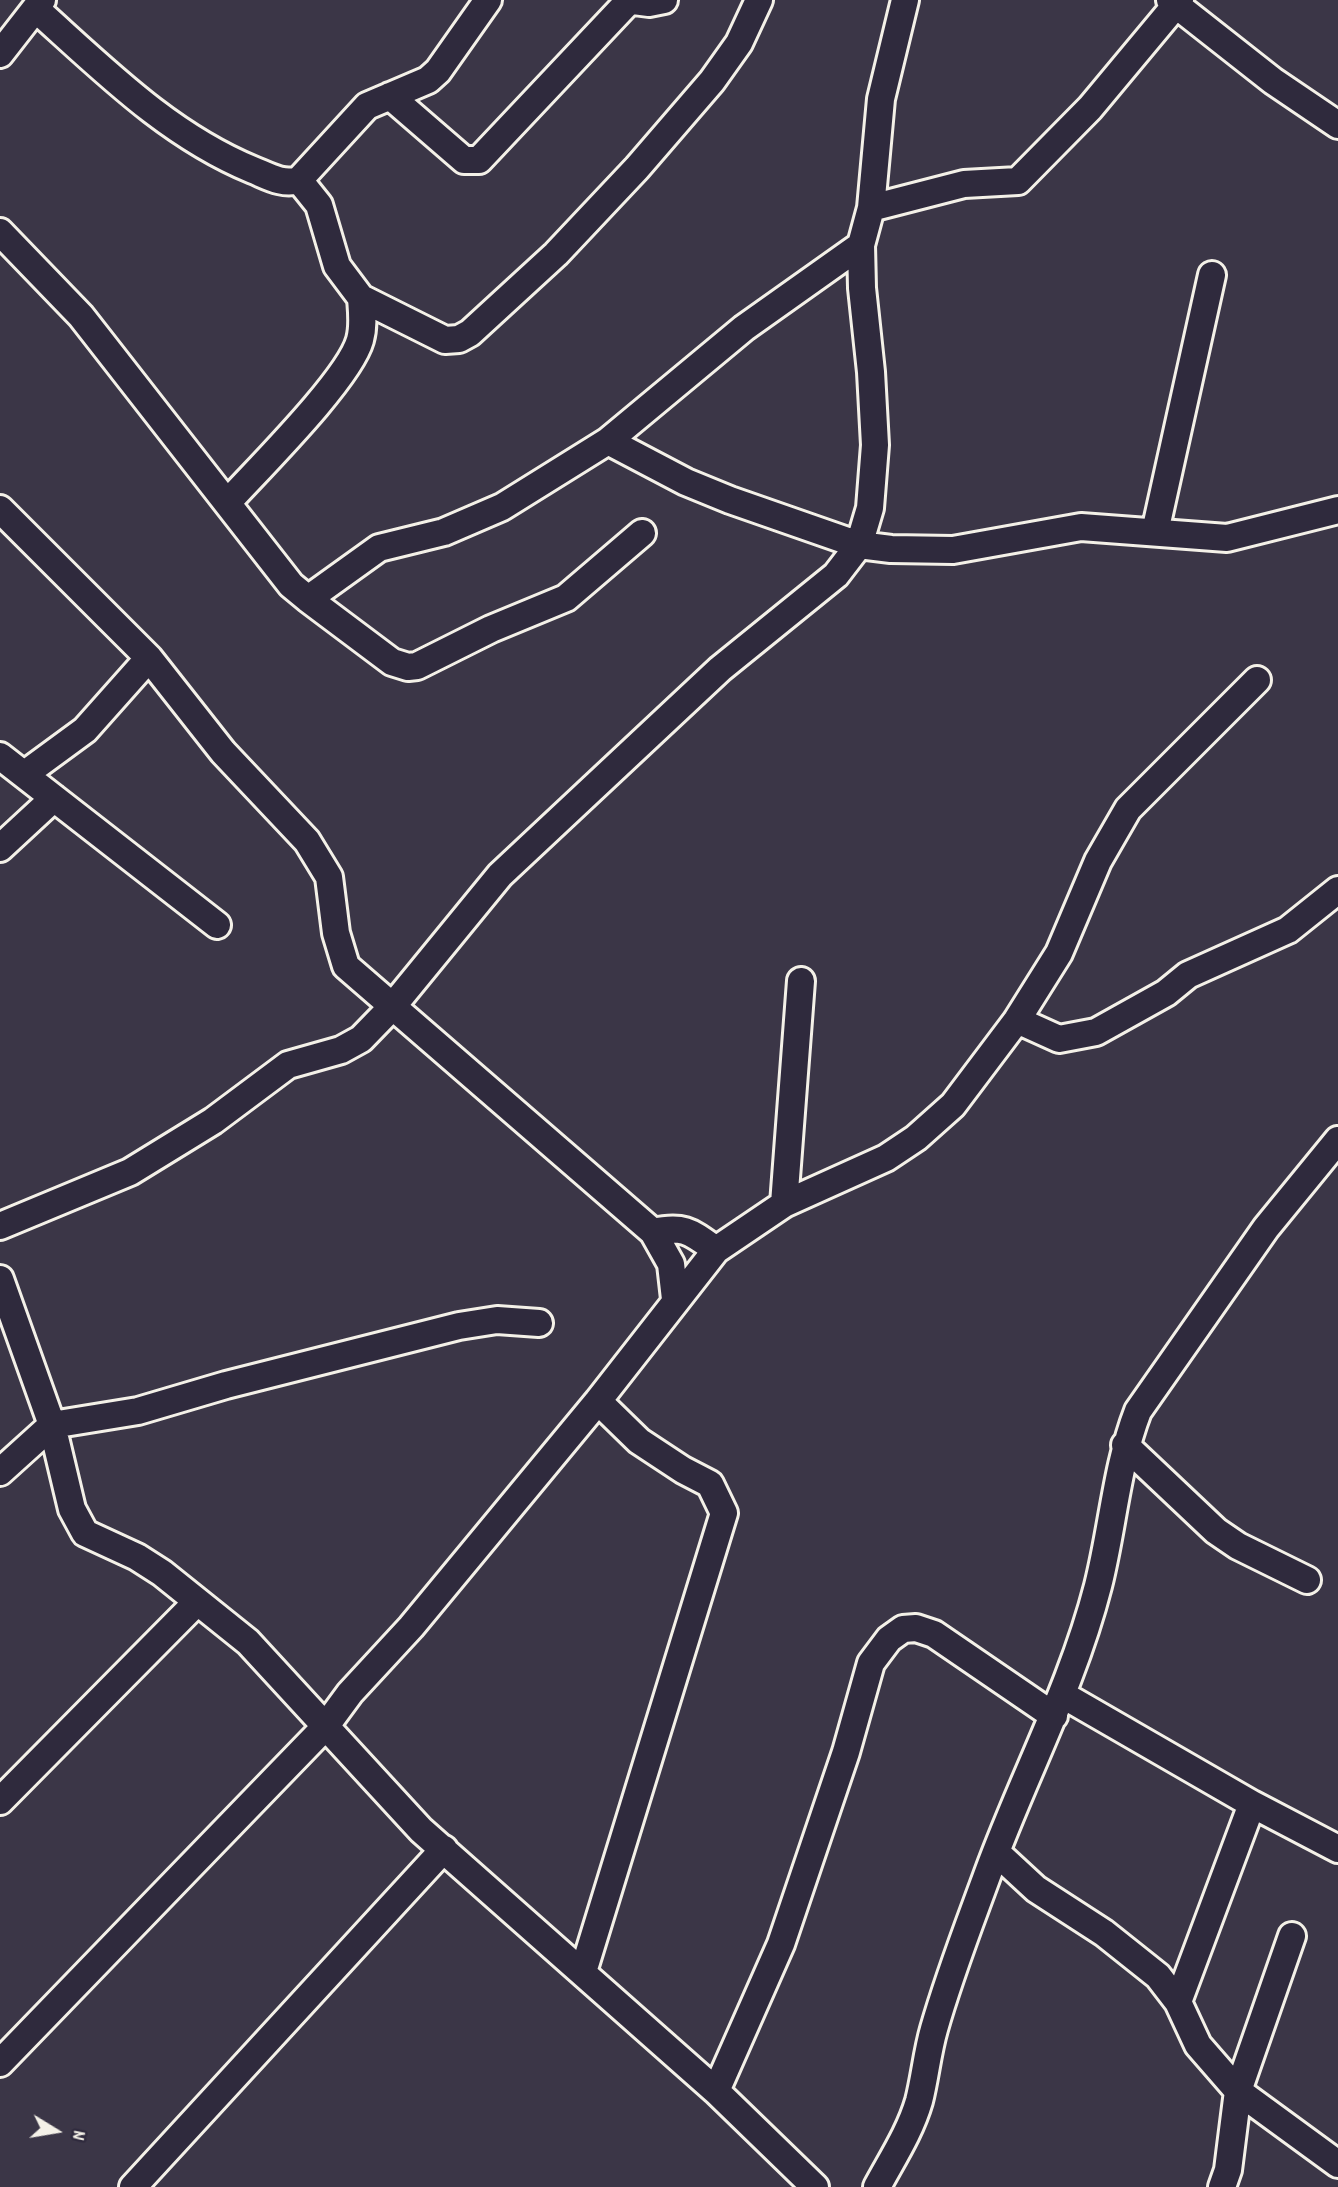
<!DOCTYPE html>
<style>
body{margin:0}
#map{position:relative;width:1338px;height:2187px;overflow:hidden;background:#3b3647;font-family:Dekko,sans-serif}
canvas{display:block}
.north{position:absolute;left:21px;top:2096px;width:70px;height:70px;-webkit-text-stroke:5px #2f2a3d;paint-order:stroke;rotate:101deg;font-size:19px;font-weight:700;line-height:28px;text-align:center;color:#f4f1e8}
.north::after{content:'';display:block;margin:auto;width:24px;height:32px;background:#f4f1e8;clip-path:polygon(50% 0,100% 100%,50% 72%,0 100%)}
</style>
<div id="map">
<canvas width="1338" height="2187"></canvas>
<div class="north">N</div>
</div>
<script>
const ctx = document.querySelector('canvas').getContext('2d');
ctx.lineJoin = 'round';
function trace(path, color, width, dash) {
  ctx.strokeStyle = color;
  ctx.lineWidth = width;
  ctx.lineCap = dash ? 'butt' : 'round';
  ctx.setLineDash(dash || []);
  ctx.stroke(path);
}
const minor = new Path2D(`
 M626,0l23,3 15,-3
 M1170,0l103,81 65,44
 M36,9c68,61 132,126 217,161 15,6 29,15 46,10l68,-74 61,-26 10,-9 50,-71
 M0,54l42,-54
 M390,96l74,64h15l149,-158
 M299,180l20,25 18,61 24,32 84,42 14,-1 11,-6 86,-79 81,-86 75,-87 27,-38 20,-43
 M871,208l93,-24 54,-3 72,-73 90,-108
 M0,232l81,84 210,269 17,14 71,-51 65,-16 58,-25 106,-66 136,-113 117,-83
 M608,441l78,41 44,18 129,45 32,4 62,1 128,-23 146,11 111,-28
 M228,502c31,-34 121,-123 132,-162 4,-14 2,-28 1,-42
 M0,509l149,149 74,94 84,89 22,36 7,56 10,33 307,266 18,32 4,35
 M1155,532l57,-257
 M308,599l84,63 16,5 9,-1 74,-37 75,-31 76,-65
 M0,756l217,169
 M25,774l60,-44 64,-72
 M0,848l54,-50
 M1017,1020l42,19 37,-7 70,-39 22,-18 100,-45 50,-40
 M784,1204l17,-223
 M0,1226l130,-54 83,-51 75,-56 53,-15 20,-11 31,-32 108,-132 220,-206 116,-94 23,-30 11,-37 5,-63 -4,-73 -9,-84 -1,-43 10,-37 10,-109 24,-99
 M653,1232c31,-7 38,0 63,18
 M0,1279l52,146 20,84 13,24 52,24 25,16 86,69 173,188 295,261 99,96
 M1125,1445l91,86 22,15 69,34
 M0,1472l52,-47 86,-14 88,-26 233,-59 38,-6 42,3
 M1063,1695l189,109 86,45
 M0,1801l197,-199
 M996,1852l40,37 68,44 54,43 20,26 20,43 40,46 100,73
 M583,1972l141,-459 -14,-29 -27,-14 -44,-29 -41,-40
 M1178,2002l74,-198
 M0,2063l325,-336 25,-34 61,-66 187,-226 118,-151 68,-46 102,-46 30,-20 37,-33 64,-85 42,-67 39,-92 30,-52 129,-129
 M716,2091l65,-147 65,-192 25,-89 18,-24 14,-10 13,-1 18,6 120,82
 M133,2187l311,-338
 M877,2187c15,-28 33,-55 42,-86 6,-23 8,-48 15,-72 15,-53 35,-104 54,-156 35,-96 84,-186 110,-287 15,-59 18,-118 40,-175l128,-183 72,-88
 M1222,2187l6,-17 10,-79 54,-155`);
trace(minor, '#f4f1e8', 32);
trace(minor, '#2f2a3d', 26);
</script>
